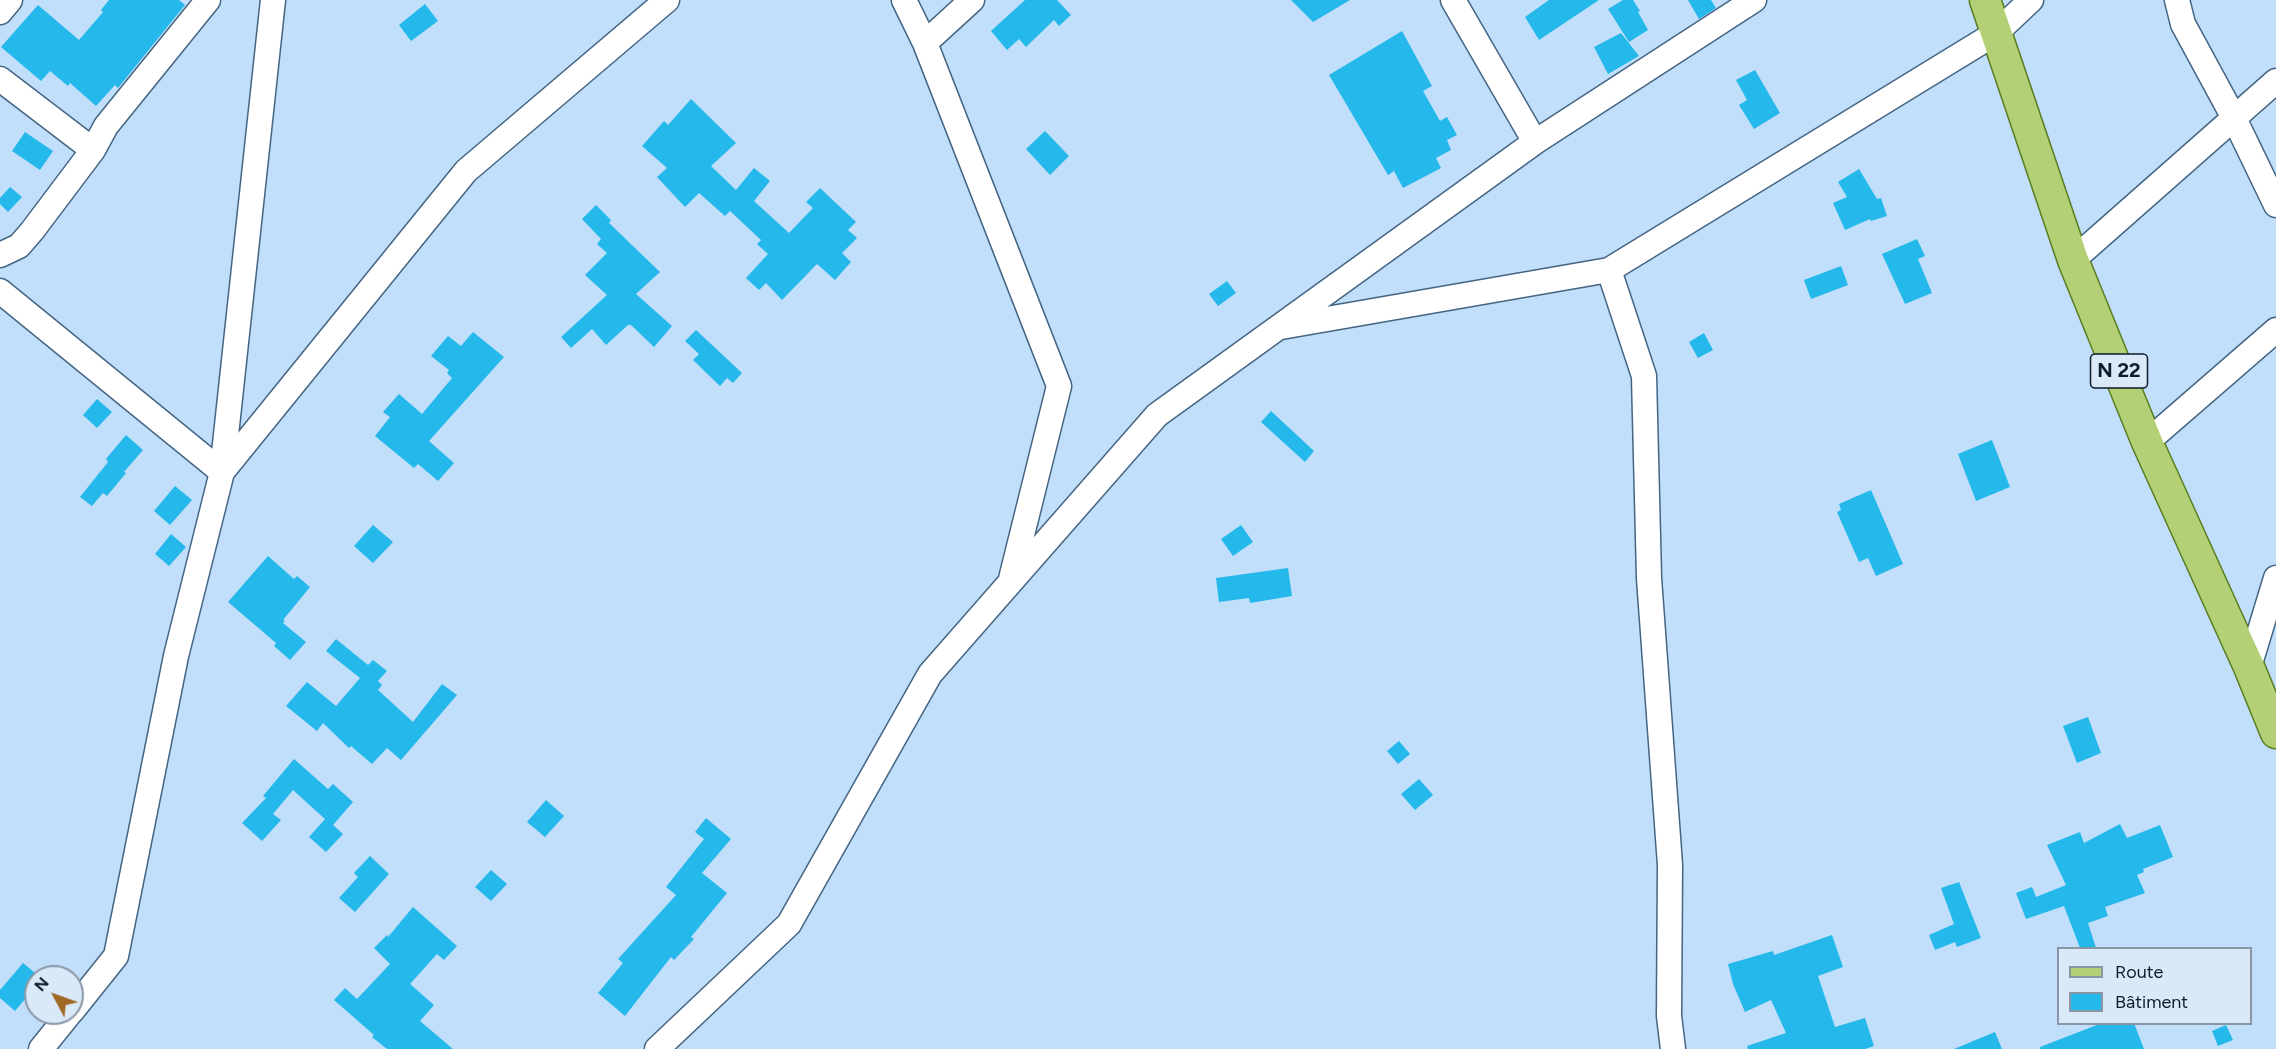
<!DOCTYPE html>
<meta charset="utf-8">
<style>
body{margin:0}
#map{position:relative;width:2276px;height:1049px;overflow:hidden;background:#c1defa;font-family:Figtree,sans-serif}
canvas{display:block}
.legend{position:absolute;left:2057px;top:947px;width:195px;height:78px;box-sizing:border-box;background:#dae9f7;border:2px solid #8997a5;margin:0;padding:8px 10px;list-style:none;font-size:18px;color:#0f1c29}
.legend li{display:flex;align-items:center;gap:12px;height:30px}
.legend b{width:30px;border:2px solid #8997a5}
.north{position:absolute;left:24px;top:965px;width:60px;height:60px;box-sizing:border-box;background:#dae9f7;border:2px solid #8997a5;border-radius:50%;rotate:311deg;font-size:16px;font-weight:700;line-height:24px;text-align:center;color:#0f1c29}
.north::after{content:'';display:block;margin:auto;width:21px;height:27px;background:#a06925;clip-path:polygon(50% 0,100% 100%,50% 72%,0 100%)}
</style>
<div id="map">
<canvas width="2276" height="1049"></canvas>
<ul class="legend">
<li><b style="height:8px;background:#b3d076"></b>Route</li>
<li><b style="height:16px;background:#25b8ea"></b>Bâtiment</li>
</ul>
<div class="north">N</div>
</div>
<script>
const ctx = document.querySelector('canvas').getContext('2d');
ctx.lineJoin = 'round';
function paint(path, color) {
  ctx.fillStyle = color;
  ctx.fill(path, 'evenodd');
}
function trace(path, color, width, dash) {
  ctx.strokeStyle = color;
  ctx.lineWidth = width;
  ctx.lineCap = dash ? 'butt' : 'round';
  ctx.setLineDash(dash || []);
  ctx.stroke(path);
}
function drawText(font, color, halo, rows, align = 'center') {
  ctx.font = font + ' Figtree,sans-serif';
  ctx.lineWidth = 6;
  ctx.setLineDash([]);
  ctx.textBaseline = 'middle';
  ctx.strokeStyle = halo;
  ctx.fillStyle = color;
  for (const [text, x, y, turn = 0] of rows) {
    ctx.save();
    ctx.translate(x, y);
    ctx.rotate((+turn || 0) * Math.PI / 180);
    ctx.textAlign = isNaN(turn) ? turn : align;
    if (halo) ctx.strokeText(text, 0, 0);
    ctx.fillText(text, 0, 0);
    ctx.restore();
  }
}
paint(new Path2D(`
 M109,0h70l6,5 -67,83 -3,-3 -19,21 -26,-23 -2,3 -18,-15 -9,10 -40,-34 37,-42 41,35 24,-28 -2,-2z
 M1025,0h32l14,15 -12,11 -5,-6 -28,27 -7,-8 -12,11 -16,-19z
 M1291,0h59l-37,22z
 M1549,0h50l-60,40 -14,-23z
 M1623,0h10l7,11 -2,1 10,18 -19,12 -21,-33z
 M1688,0h23l5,8 -17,11z
 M425,4l13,17 -27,20 -12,-16z
 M1402,31l30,55 -9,5 17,30 7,-4 10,18 -10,5 4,10 -15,8 5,10 -38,20 -9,-17 -6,4 -59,-100z
 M1621,33l18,23 -31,18 -14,-27z
 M1755,70l25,43 -26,16 -15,-24 8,-5 -11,-20z
 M691,99l45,44 -25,23 25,24 18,-22 16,13 -16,20 35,32 24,-25 -7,-6 14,-14 36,34 -8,8 9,8 -15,15 9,9 -16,18 -18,-16 -35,36 -16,-17 -7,7 -13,-12 22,-24 -11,-10 4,-4 -31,-29 -5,5 -26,-23 -14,14 -28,-30 10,-9 -25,-22 22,-25 4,4z
 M1045,131l24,25 -19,19 -24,-26z
 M25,132l28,19 -13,19 -28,-19z
 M1859,169l18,30 4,-1 6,18 -16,5 -1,-2 -25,11 -12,-27 14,-6 -9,-15z
 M10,187l12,10 -14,15 -8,-8v-6z
 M596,205l15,15 -2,3 51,49 -24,22 36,32 -18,21 -23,-22h-3l-22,20 -14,-16 -21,19 -10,-11 46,-42 -22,-20 22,-22 -10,-9 4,-5 -19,-20z
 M1917,239l8,17 -7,3 14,34 -27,11 -23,-50z
 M1841,266l7,19 -37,14 -7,-19z
 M1227,281l9,12 -18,13 -9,-12z
 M696,330l46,43 -9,10 -6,-5 -7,8 -27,-26 6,-6 -14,-13z
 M473,332l31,25 -75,84 25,22 -16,18 -20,-17 -4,4 -39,-32 15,-19 -7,-5 16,-18 23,20 30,-36 -5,-5 2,-3 -18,-14 17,-20 13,10z
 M1704,333l9,17 -15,8 -9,-16z
 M97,399l15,13 -15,16 -14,-13z
 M1271,411l43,40 -9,11 -44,-40z
 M126,435l17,15 -19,22 2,1 -19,23 -4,-3 -11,13 -12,-9 28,-35 -2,-3z
 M1992,440l18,47 -34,14 -18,-47z
 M175,486l17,14 -22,25 -16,-14z
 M1871,490l32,74 -27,12 -8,-18 -9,4 -22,-50 4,-2 -2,-6z
 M373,525l20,17 -20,21 -19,-17z
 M1241,525l12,17 -20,14 -12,-17z
 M171,534l15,13 -17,19 -14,-12z
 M268,556l26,23 3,-3 13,11 -27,33 2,1 -2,2 23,19 -16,18 -16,-14 2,-3 -48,-41z
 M1288,568l4,28 -42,7 -1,-5 -30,4 -3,-24z
 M336,639l32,26 5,-5 14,11 -9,10 4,4 -4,5 35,32 29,-38 15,11 -56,65 -14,-12 -15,16 -21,-18 -2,2 -26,-25 -6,8 -31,-25 21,-24 29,24 24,-28 -34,-27z
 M2088,717l13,36 -24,10 -14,-37z
 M1399,741l11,13 -12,10 -11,-13z
 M294,759l34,30 5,-5 20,18 -20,23 10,9 -17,18 -17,-15 16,-18 -32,-29 -20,24 8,6 -19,21 -20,-18 24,-25 -3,-2z
 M1419,779l14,16 -18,15 -14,-16z
 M546,800l18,16 -19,21 -18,-15z
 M706,818l25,21 -29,34 25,20 -36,44 3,2 -20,21 -3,-3 -46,59 -27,-23 25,-30 -5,-4 58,-64 -10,-8 38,-48 -9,-7z
 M2120,824l7,14 33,-13 13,32 -30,12 1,3 -7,3 8,18 -40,14 3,9 -20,7 8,25h-16l-16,-42 -38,13 -10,-26 16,-6 4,10 30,-12 -19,-40 33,-13 4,11z
 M370,856l19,18 -34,38 -16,-14 19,-21 -4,-4z
 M491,870l16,14 -16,17 -16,-14z
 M1959,882l22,56 -24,9 -2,-5 -20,8 -6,-15 25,-11 -13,-36z
 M413,907l44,39 -13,14 -7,-6 -27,30 24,21 -14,16 33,28h-66l-15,-12 2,-2 -40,-35 11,-12 12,11 33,-35 -16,-16 13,-13 1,2z
 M1832,935l11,32 -25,9 17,51 30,-9 9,28 -9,3h-117l-1,-3 39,-13 -15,-33 -26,12 -12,-28 -5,-20 45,-13 1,4z
 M23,963l17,14h-4v9l-21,25 -15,-13v-8z
 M2102,1023h32l10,26h-104v-2z
 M2226,1025l7,15 -15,6 -6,-15z
 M1995,1032l7,17h-48z`), '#25b8ea');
const minor = new Path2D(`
 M904,0l21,43 134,343 -48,193
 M1453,0l82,142
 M2177,0l6,24 51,94 42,87
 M0,12l10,-12
 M925,43l47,-43
 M0,79l93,71
 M0,255l19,-9 13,-15 61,-81 13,-24 102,-126
 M2073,260l203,-179
 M1609,270l35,106 5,202 21,287 -1,151 4,33
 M0,291l222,181 244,-301 201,-171
 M1281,327l328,-57 387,-237 35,-33
 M2147,442l129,-112
 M2249,667l27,-89
 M72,1011l44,-55 60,-300 46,-184 51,-472
 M41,1049l29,-36
 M657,1049l132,-125 141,-250 227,-259 378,-273 219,-142`);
const major = new Path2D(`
 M1985,0l88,260 74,182 102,225 27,66`);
trace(minor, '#446583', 27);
trace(major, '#587d20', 33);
trace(minor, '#fff', 24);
trace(major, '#b3d076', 30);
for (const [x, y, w] of [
 [2119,371,57]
]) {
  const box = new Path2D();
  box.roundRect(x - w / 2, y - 17, w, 34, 4.5);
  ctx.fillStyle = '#dae9f7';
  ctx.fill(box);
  trace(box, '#0f1c29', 1.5);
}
drawText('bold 20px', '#0f1c29', null, [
 ["N 22",2119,371]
]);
</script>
